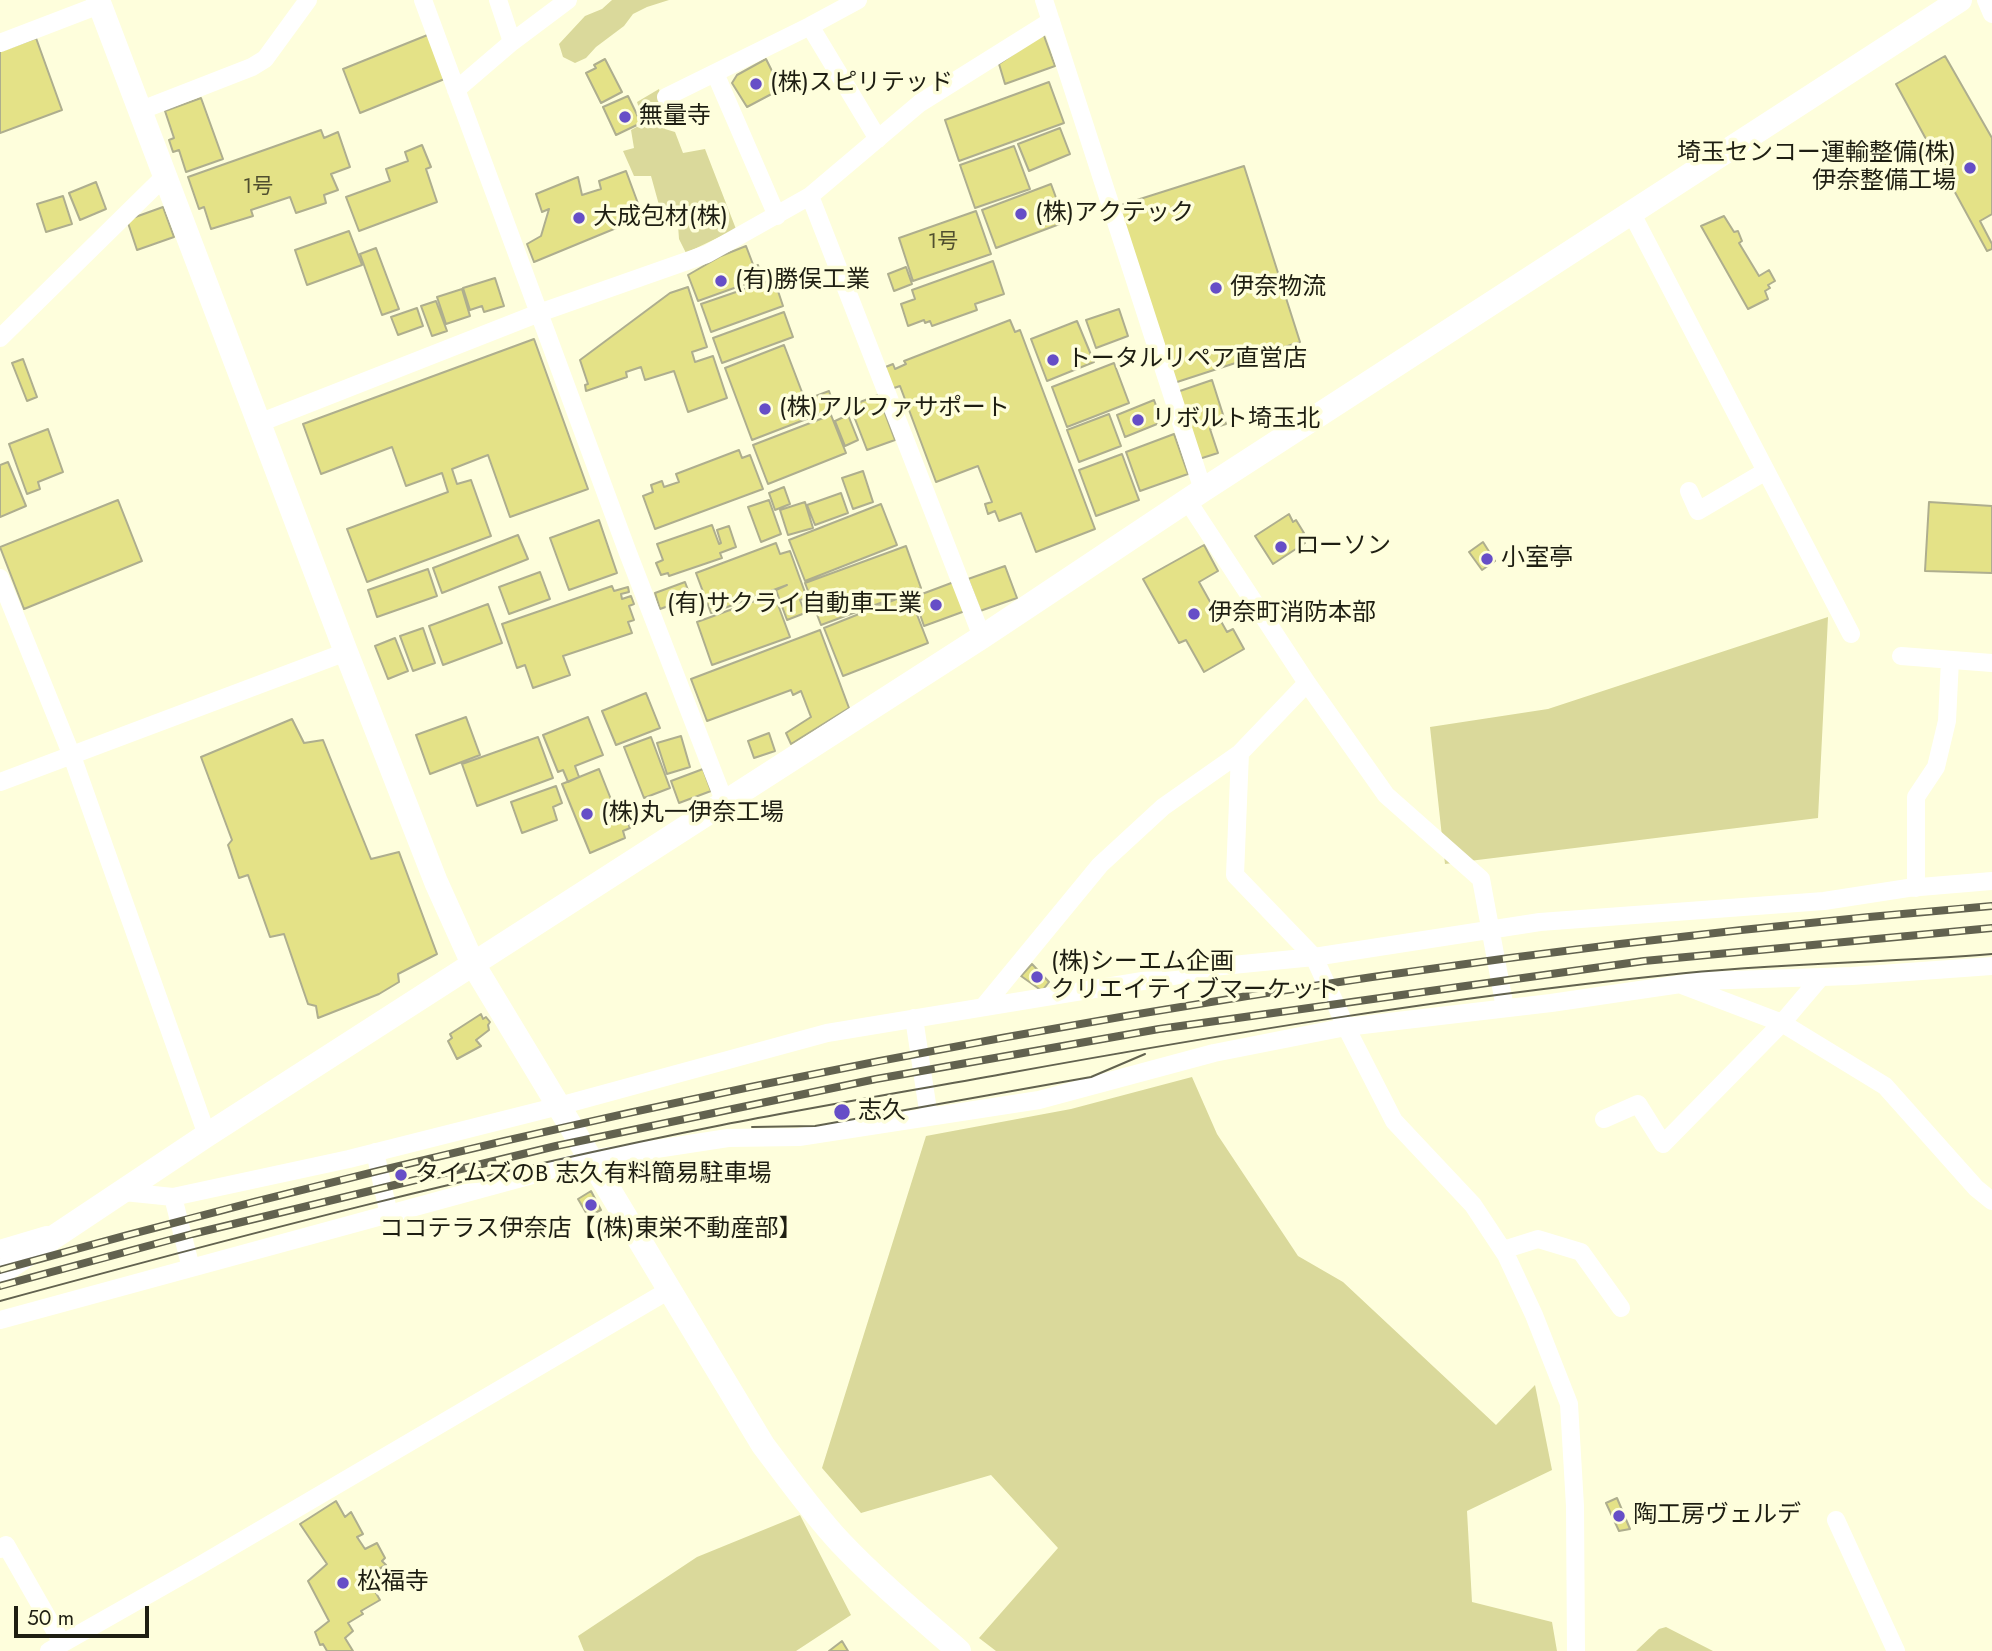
<!DOCTYPE html>
<meta charset="utf-8">
<style>
body{margin:0}
#map{position:relative;width:1992px;height:1651px;overflow:hidden;background:#fefedc;font-family:Jost,sans-serif}
canvas{display:block}
.scale{position:absolute;left:14px;top:1606px;width:135px;height:32px;box-sizing:border-box;border:4px solid #1e1e12;border-top:0;padding-left:9px;font-size:21px;line-height:24px;white-space:nowrap;color:#1e1e12;-webkit-text-stroke:5px #fefedc;paint-order:stroke}
</style>
<div id="map">
<canvas width="1992" height="1651"></canvas>
<div class="scale">50 m</div>
</div>
<script>
const ctx = document.querySelector('canvas').getContext('2d');
ctx.lineJoin = 'round';
function paint(path, color) {
  ctx.fillStyle = color;
  ctx.fill(path, 'evenodd');
}
function trace(path, color, width, dash) {
  ctx.strokeStyle = color;
  ctx.lineWidth = width;
  ctx.lineCap = dash ? 'butt' : 'round';
  ctx.setLineDash(dash || []);
  ctx.stroke(path);
}
function drawText(font, color, halo, rows, align = 'center') {
  ctx.font = font + ' Jost,"Noto Sans JP",sans-serif';
  ctx.lineWidth = 7;
  ctx.setLineDash([]);
  ctx.textBaseline = 'middle';
  ctx.strokeStyle = halo;
  ctx.fillStyle = color;
  for (const [text, x, y, turn = 0] of rows) {
    ctx.save();
    ctx.translate(x, y);
    ctx.rotate((+turn || 0) * Math.PI / 180);
    ctx.textAlign = isNaN(turn) ? turn : align;
    if (halo) ctx.strokeText(text, 0, 0);
    ctx.fillText(text, 0, 0);
    ctx.restore();
  }
}
paint(new Path2D(`
 M612,0h57l-22,7 -14,7 -9,12 -28,21 -10,11 -11,5 -12,-6 -4,-13 26,-28 17,-7z
 M659,89l5,21 -3,9 4,10 10,3 8,21 22,-4 31,80 -50,24 -7,-14 -1,-14 -8,-12 -11,-8 -8,-29h-17l-11,-25 11,-3 -3,-18 13,-7 -7,-21z
 M1828,617l-10,201 -373,46 -15,-137 118,-18z
 M1192,1077l25,57 81,122 45,26 153,143 39,-40 17,85 -85,41 5,91 80,20 5,29h-561l-17,-13 79,-90 -67,-73 -130,38 -39,-45 104,-332 145,-27z
 M800,1515l51,100 -55,36h-212l-6,-15 119,-79z
 M1666,1627l47,24h-77l23,-22z`), '#dad99b');
const building = new Path2D(`
 M1043,33l12,33 -50,18 -6,-20z
 M430,34l17,44 -87,35 -17,-44z
 M36,38l26,72 -62,23v-82z
 M1945,56l47,82v76l-12,7 12,23v5l-5,2 -91,-167z
 M605,59l17,33 -21,11 -15,-30 10,-5 -2,-3z
 M766,59l15,30 -34,18 -15,-24 5,-8z
 M1049,82l15,41 -105,38 -14,-41z
 M628,96l13,27 -25,12 -13,-28z
 M201,98l22,61 -37,13 -7,-22 -6,2 -4,-12 5,-2 -9,-27z
 M1060,128l10,26 -41,17 -11,-27z
 M321,130l3,8 14,-6 12,35 -19,7 7,16 -14,5 2,8 -30,10 -6,-16 -39,13 2,6 -42,13 -7,-22 -5,2 -11,-32z
 M422,145l9,22 -5,2 11,33 -78,29 -13,-34 44,-16 -4,-12 22,-8 -3,-9z
 M1014,146l16,43 -55,19 -15,-43z
 M1244,166l56,176 -126,41 -56,-177z
 M626,171l17,46 -109,45 -7,-18 14,-8 8,-27 -7,3 -6,-18 42,-17 4,18 19,-6 -2,-8z
 M96,182l10,27 -26,11 -11,-27z
 M1051,184l14,38 -69,26 -14,-38z
 M63,196l9,28 -26,8 -9,-28z
 M163,207l11,30 -37,13 -10,-30z
 M976,211l15,43 -78,27 -14,-43z
 M1724,216l10,16 4,-1 4,10 -3,2 20,33 10,-6 6,11 -7,4 2,3 -5,3 3,8 -20,10 -47,-83z
 M349,231l13,34 -55,20 -12,-35z
 M746,246l8,21 4,-2 4,13 -64,23 -10,-26 33,-19z
 M376,248l23,61 -17,6 -22,-61z
 M993,261l11,33 -29,10 2,6 -45,16 -2,-5 -5,2 -1,-3 -16,6 -7,-22 14,-5 -3,-9z
 M906,267l6,17 -18,7 -6,-17z
 M495,278l9,28 -20,6 -2,-6 -12,4 -7,-22z
 M774,279l9,27 -72,26 -10,-28z
 M688,287l19,60 -15,5 3,10 18,-6 14,42 -39,14 -14,-41 -29,9 -4,-13 -15,5 1,5 -41,14 -1,-6 3,-1 -8,-24 90,-67z
 M462,289l8,27 -24,8 -9,-27z
 M436,301l11,30 -15,5 -11,-30z
 M417,308l6,18 -25,9 -7,-18z
 M1119,309l9,27 -32,12 -10,-28z
 M784,312l9,25 -71,26 -9,-25z
 M1010,320l5,12 5,-2 75,199 -59,23 -15,-39 -22,8 -4,-10 -7,3 -3,-10 7,-2 -14,-36 -42,16 -36,-96 -9,3 -8,-21 10,-4 2,5 11,-5 -2,-3z
 M1077,321l17,41 -47,19 -16,-42z
 M534,339l54,150 -78,28 -22,-62 -36,14 5,15 14,-4 20,56 -124,46 -20,-53 101,-37 -6,-19 -36,13 -14,-39 -71,27 -18,-50z
 M784,345l21,55 24,-9 6,17 -83,32 -27,-72z
 M23,359l14,38 -10,4 -15,-38z
 M1114,363l15,40 -62,24 -15,-40z
 M1212,380l14,44 -16,5 8,24 -19,6 -22,-67z
 M878,395l17,45 -28,10 -17,-44z
 M1154,400l8,22 -37,15 -8,-22z
 M1109,414l12,32 -42,16 -12,-32z
 M831,415l15,38 -78,31 -15,-39z
 M848,415l10,25 -13,6 -10,-25z
 M48,429l15,43 -25,10 2,7 -13,5 -18,-50z
 M1174,434l14,40 -48,17 -14,-39z
 M739,450l3,8 8,-3 13,34 -108,40 -12,-33 10,-4 -2,-7 11,-4 2,6 15,-5 -3,-8z
 M1122,454l17,46 -43,16 -17,-46z
 M8,462l18,44 -26,11v-52z
 M863,471l10,31 -20,7 -11,-31z
 M784,487l6,17 -15,6 -6,-17z
 M841,493l7,20 -33,12 -8,-20z
 M118,500l24,61 -118,48 -24,-62z
 M769,500l12,34 -20,8 -13,-35z
 M805,502l8,26 -25,7 -8,-25z
 M1929,502l63,4v67l-67,-2z
 M881,504l16,41 -92,36 -16,-41z
 M1289,514l4,8 3,-2 8,13 -4,2 5,8 -32,21 -18,-28z
 M599,520l18,53 -48,17 -19,-52z
 M712,525l7,19 2,-1 -4,-13 12,-4 7,21 -16,6 2,5 -53,18 -1,-3 -7,2 -5,-12 7,-3 -6,-16z
 M518,535l10,24 -86,34 -9,-25z
 M1483,542l12,19 -13,9 -13,-18z
 M776,543l4,11 10,-3 17,47 -7,2 5,13 -18,7 -11,-30 11,-5 -76,28 -15,-40z
 M1204,545l14,26 -19,11 28,50 6,-3 11,20 -40,23 -18,-32 -7,3 -36,-64z
 M906,546l15,42 -100,37 -16,-42z
 M1005,566l12,32 -37,13 -12,-32z
 M428,569l9,27 -60,21 -9,-27z
 M540,572l10,27 -41,15 -10,-27z
 M685,582l6,16 -31,11 -5,-16z
 M954,582l11,29 -41,15 -10,-29z
 M612,586l2,5 14,-4 1,5 -8,2 1,5 9,-3 3,8 -5,2 5,14 -6,2 4,11 -69,23 7,19 -37,13 -8,-23 -8,3 -15,-44z
 M774,594l16,43 -78,28 -15,-43z
 M909,594l19,49 -85,33 -19,-48z
 M488,604l14,39 -59,22 -14,-39z
 M423,628l12,35 -22,8 -13,-35z
 M820,630l29,78 -58,36 -5,-11 25,-16 -10,-26 -8,4 -2,-5 -84,31 -16,-42z
 M395,638l13,33 -20,8 -13,-33z
 M646,693l14,35 -44,17 -14,-34z
 M466,717l14,38 -50,19 -14,-39z
 M588,717l15,38 -28,11 4,11 -11,5 -5,-12 -5,2 -15,-37z
 M292,719l12,24 19,-3 48,119 28,-7 38,102 -39,20 1,8 -20,12 -61,24 -2,-12 -8,-2 -24,-70 -14,3 -22,-62 -9,3 -11,-33 4,-5 -31,-83z
 M769,733l6,18 -21,7 -6,-17z
 M681,736l9,31 -23,7 -10,-31z
 M538,737l15,41 -76,28 -15,-42z
 M651,737l19,51 -26,10 -20,-51z
 M599,769l17,43 6,-3 8,19 -7,3 2,7 -35,15 -28,-69z
 M703,769l8,22 -32,12 -8,-22z
 M556,786l6,17 -9,4 4,13 -35,13 -11,-31z
 M1032,964l17,18 -7,9 -21,-15z
 M481,1014l2,5 3,-2 4,5 -2,3 1,5 -13,10 5,6 -24,13 -9,-18 4,-3 -2,-4z
 M591,1191l10,19 -13,6 -10,-17z
 M1617,1498l13,31 -11,2 -13,-28z
 M336,1501l9,16 6,-5 12,22 -6,3 8,12 12,-6 8,15 -3,3 4,4 -20,11 14,24 -19,11 2,3 -15,9 5,8 -8,7 8,13h-26l-4,-7 -3,1 -5,-13 14,-11 -21,-40 19,-17 -27,-40z
 M842,1641l6,10h-19z`);
paint(building, '#e4e287');
trace(building, '#aeae8e', 2);
trace(new Path2D(`
 M423,0l205,553 97,250
 M498,0l14,42
 M1044,0l159,490
 M1986,0l6,14
 M810,26l68,113
 M0,43l99,-38
 M715,73l62,143
 M456,90l56,-48 56,-42
 M666,97l144,-71 48,-26
 M139,111l113,-44 13,-8 43,-59
 M810,196l172,441
 M1632,214l219,420
 M0,338l165,-162
 M259,423l280,-110 168,-59 103,-58 110,-93 131,-82
 M1689,491l9,20 68,-40
 M1187,500l120,183 79,112 95,84 24,129
 M0,578l72,178 135,379
 M1901,656l91,7
 M1307,683l-67,70 -5,122 79,82 32,70 48,94 79,84 33,50 28,60 35,89 6,102 1,145
 M0,782l346,-130
 M1916,888v-91l20,-30 11,-46 3,-61
 M1682,985l100,38 103,63 91,102 16,13
 M984,1006l116,-141 63,-58 77,-54
 M914,1018l15,99
 M1604,1119l34,-15 25,40 119,-121 39,-46
 M375,1152l14,63
 M124,1192l49,5 176,-38 210,-53 268,-73 364,-60 21,-6 102,-10 226,-35 284,-21 84,-13 84,-7
 M173,1197l18,71
 M0,1249l47,-14
 M1503,1250l35,-11 43,13 40,56
 M0,1320l591,-161 137,-21 71,-1 240,-37 175,-47 132,-26 205,-24 150,-22 151,-5 140,-10
 M1836,1520l60,131
 M0,1549l6,-4 56,98
 M49,1651l148,-84 474,-278`), '#fff', 18);
trace(new Path2D(`
 M98,0l248,652 90,230 37,82 290,481c25,33 49,67 77,97 37,39 79,74 119,109
 M0,1273l207,-138 775,-498 221,-147 757,-490`), '#fff', 24);
trace(new Path2D(`
 M752,1127l63,-1 276,-49 54,-23
 M0,1301c239,-65 479,-128 722,-176 93,-18 187,-34 281,-51 220,-40 441,-76 664,-99 108,-12 217,-12 325,-21`), '#62624f', 2);
const rail = new Path2D(`
 M0,1270c650,-182 1319,-308 1992,-364
 M0,1286l192,-52 364,-88 320,-67 283,-50 485,-68 348,-33`);
trace(rail, '#62624f', 8);
trace(rail, '#fefedc', 5, [16]);
for (const [x, y, r, color] of [
 [756,84,7,"#664ec7"],
 [625,117,7,"#664ec7"],
 [1970,168,7,"#664ec7"],
 [1021,214,7,"#664ec7"],
 [579,218,7,"#664ec7"],
 [721,281,7,"#664ec7"],
 [1216,288,7,"#664ec7"],
 [1053,360,7,"#664ec7"],
 [765,409,7,"#664ec7"],
 [1138,420,7,"#664ec7"],
 [1281,547,7,"#664ec7"],
 [1487,559,7,"#664ec7"],
 [936,605,7,"#664ec7"],
 [1194,614,7,"#664ec7"],
 [587,814,7,"#664ec7"],
 [1037,977,7,"#664ec7"],
 [842,1112,9,"#664ec7"],
 [401,1175,7,"#664ec7"],
 [591,1205,7,"#664ec7"],
 [1619,1516,7,"#664ec7"],
 [343,1583,7,"#664ec7"]
]) {
  const dot = new Path2D();
  dot.arc(x, y, r, 0, 2 * Math.PI);
  ctx.fillStyle = color;
  ctx.fill(dot);
  trace(dot, '#fefedc', 2.5);
}
drawText('21px', '#504f2f', null, [
 ["1号",258,188],
 ["1号",943,243]
]);
drawText('24px', '#1e1e12', '#fefedc', [
 ["(株)スピリテッド",770,84],
 ["無量寺",639,117],
 ["埼玉センコー運輸整備(株)",1956,154,"right"],
 ["伊奈整備工場",1956,182,"right"],
 ["(株)アクテック",1035,214],
 ["大成包材(株)",593,218],
 ["(有)勝俣工業",735,281],
 ["伊奈物流",1230,288],
 ["トータルリペア直営店",1067,360],
 ["(株)アルファサポート",779,409],
 ["リボルト埼玉北",1152,420],
 ["ローソン",1295,547],
 ["小室亭",1501,559],
 ["(有)サクライ自動車工業",922,605,"right"],
 ["伊奈町消防本部",1208,614],
 ["(株)丸一伊奈工場",601,814],
 ["(株)シーエム企画",1051,963],
 ["クリエイティブマーケット",1051,991],
 ["志久",858,1112],
 ["タイムズのB 志久有料簡易駐車場",415,1175],
 ["ココテラス伊奈店【(株)東栄不動産部】",591,1230,"center"],
 ["陶工房ヴェルデ",1633,1516],
 ["松福寺",357,1583]
], 'left');
</script>
